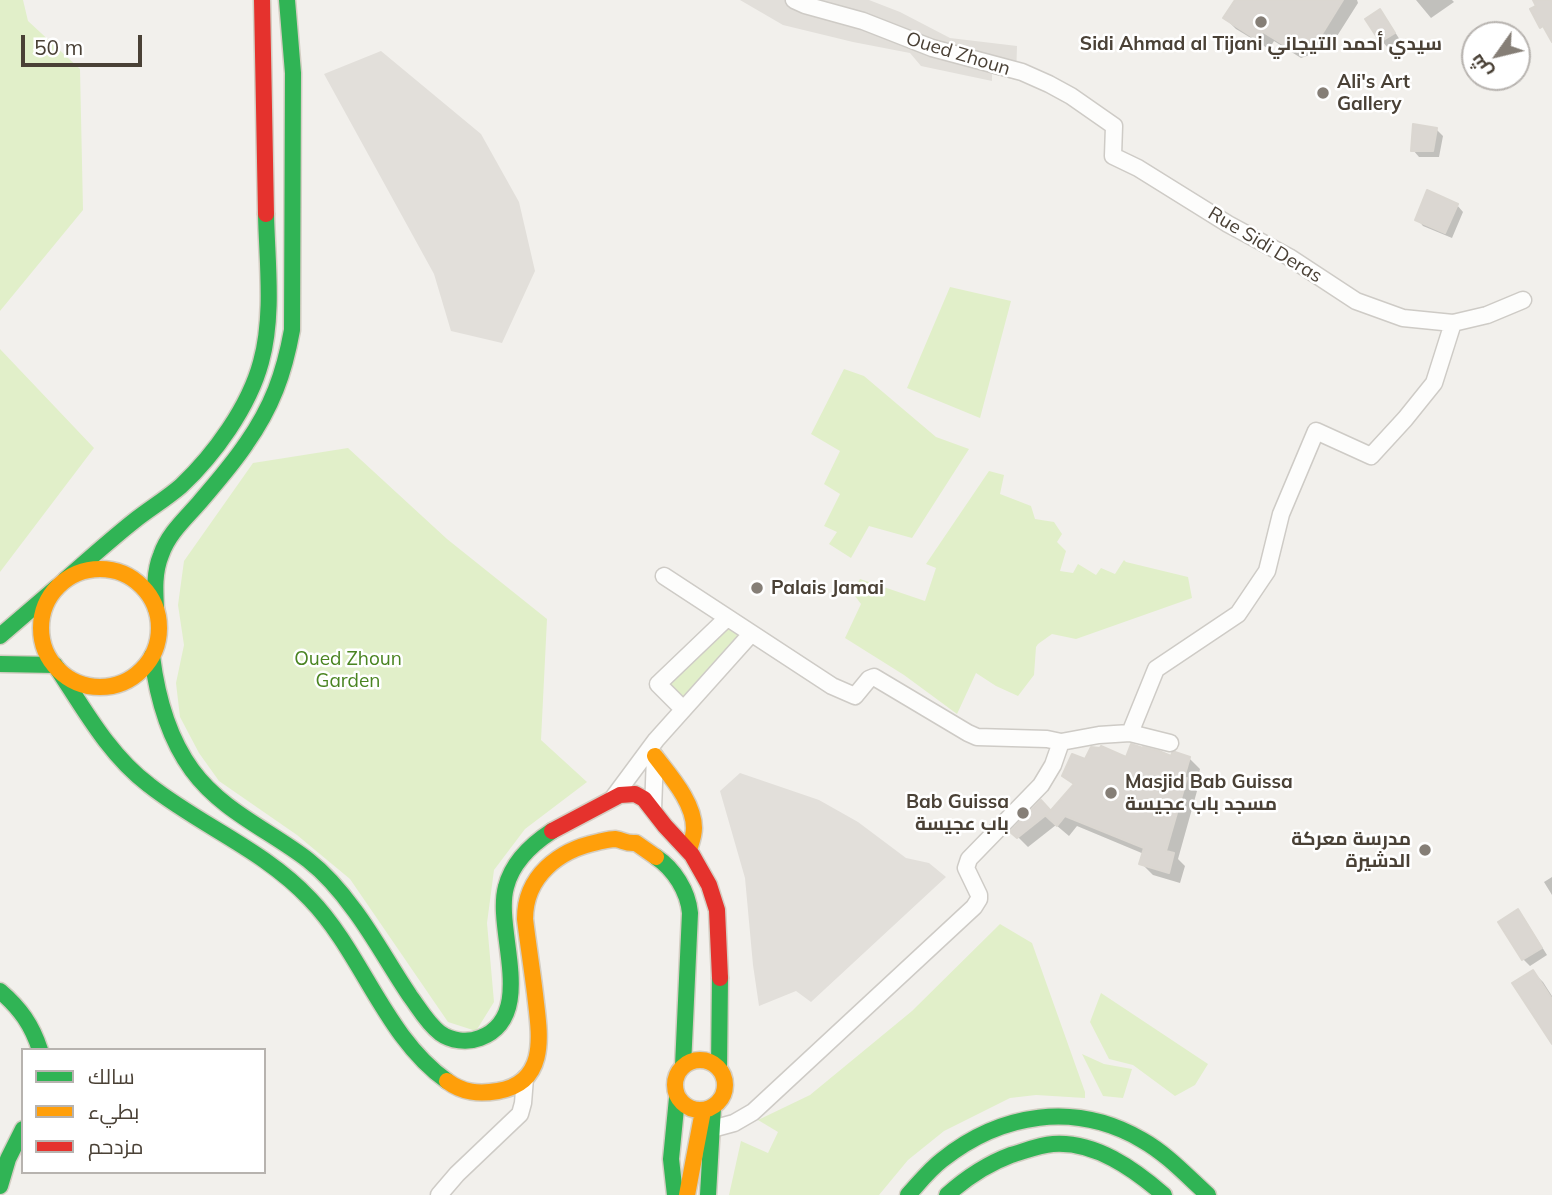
<!DOCTYPE html>
<meta charset="utf-8">
<style>
body{margin:0}
#map{position:relative;width:1552px;height:1195px;overflow:hidden;background:#f2f0ec;font-family:Mulish,Cairo,sans-serif}
canvas{display:block}
.legend{position:absolute;left:21px;top:1048px;width:245px;height:126px;box-sizing:border-box;background:#fff;border:2px solid #b7b3af;margin:0;padding:9px 12px;list-style:none;font-size:21px;color:#4a4136}
.legend li{display:flex;align-items:center;gap:14px;height:35px}
.legend b{width:35px;border:2px solid #b7b3af}
.north{position:absolute;left:1461px;top:21px;width:70px;height:70px;box-sizing:border-box;background:#fff;border:2px solid #b7b3af;border-radius:50%;rotate:236deg;font-size:19px;font-weight:700;line-height:28px;text-align:center;color:#4a4136}
.north::after{content:'';display:block;margin:auto;width:24px;height:32px;background:#857e76;clip-path:polygon(50% 0,100% 100%,50% 72%,0 100%)}
.scale{position:absolute;left:21px;top:35px;width:121px;height:32px;box-sizing:border-box;border:4px solid #4a4136;border-top:0;padding-left:9px;font-size:21px;line-height:24px;white-space:nowrap;color:#4a4136;-webkit-text-stroke:5px #fff;paint-order:stroke}
</style>
<div id="map">
<canvas width="1552" height="1195"></canvas>
<ul class="legend">
<li><b style="height:9px;background:#30b455"></b>سالك</li>
<li><b style="height:9px;background:#ff9f0a"></b>بطيء</li>
<li><b style="height:9px;background:#e5322d"></b>مزدحم</li>
</ul>
<div class="north">ش</div>
<div class="scale">50 m</div>
</div>
<script>
const ctx = document.querySelector('canvas').getContext('2d');
ctx.lineJoin = 'round';
function paint(path, color) {
  ctx.fillStyle = color;
  ctx.fill(path, 'evenodd');
}
function trace(path, color, width, dash) {
  ctx.strokeStyle = color;
  ctx.lineWidth = width;
  ctx.lineCap = dash ? 'butt' : 'round';
  ctx.setLineDash(dash || []);
  ctx.stroke(path);
}
function drawText(font, color, halo, rows, align = 'center') {
  ctx.font = font + ' Mulish,Cairo,sans-serif';
  ctx.lineWidth = 5;
  ctx.setLineDash([]);
  ctx.textBaseline = 'middle';
  ctx.strokeStyle = halo;
  ctx.fillStyle = color;
  for (const [text, x, y, turn = 0] of rows) {
    ctx.save();
    ctx.translate(x, y);
    ctx.rotate((+turn || 0) * Math.PI / 180);
    ctx.textAlign = isNaN(turn) ? turn : align;
    if (halo) ctx.strokeText(text, 0, 0);
    ctx.fillText(text, 0, 0);
    ctx.restore();
  }
}
paint(new Path2D(`
 M740,0h129l31,12 50,26 67,8 -1,34 -24,-6v7l-71,-15 -11,-13 -57,-11 -70,-17z
 M381,51l100,83 38,68 16,69 -33,72 -51,-12 -17,-57 -110,-200z
 M740,773l79,27 39,22 48,36 23,5 17,14 -135,125 -15,-11 -37,15 -6,-41 -8,-87 -25,-87z`), '#e2dfda');
paint(new Path2D(`
 M0,0h23l5,21 52,48 3,141 -83,101z
 M950,287l61,14 -31,117 -73,-30z
 M0,349l94,99 -94,124z
 M844,369l20,7 72,61 33,12 -57,89 -43,-12 -18,32 -22,-14 8,-12 -13,-6 16,-32 -16,-10 16,-33 -29,-17z
 M348,448l99,91 100,80 -6,121 46,42 -62,47 -31,41 -7,53 7,79 -18,29 -28,-9 -98,-143 -53,-44 -78,-54 -20,-28 -19,-36 -4,-34 8,-38 -6,-40 6,-44 69,-98z
 M989,471l15,4 -4,19 31,12 4,13 19,3 8,12 -5,8 9,9 -6,20 13,2 5,-9 18,11 5,-7 14,6 9,-14 2,2 62,15 4,21 -116,41 -24,-5 -14,10 -2,3 -2,28 -16,21 -22,-10 -20,-13 -19,41 -53,-39 -59,-37 16,-34 -9,-12 8,-13 65,22 11,-33 -10,-4z
 M731,613l24,15 -73,78 -24,-23z
 M1000,924l32,19 53,149v6l-49,-3 -26,3 -66,33 -36,29 -29,35h-150l12,-54 27,12 10,-21 -20,-12 52,-25 102,-84z
 M1101,993l107,71 -13,21 -20,11 -42,-31 -24,-6 -19,-37z
 M1082,1054l22,10 28,5 -9,29 -20,-2z`), '#e1efc9');
paint(new Path2D(`
 M1237,0h120l1,3 -26,41 -11,7 -20,7 -27,-17 -5,8 -33,-20 -11,-11z
 M1416,0h36l2,2 -23,16z
 M1379,11l7,7 14,22 -12,8 -6,-7 -15,-22z
 M1436,129l7,7 -4,21h-20l-6,-7z
 M1457,205l6,7 -11,26 -29,-12 -6,-7z
 M1189,758l11,11 -5,20 2,2 -19,68 7,7 -5,17 -27,-8 -12,-12 3,-9 -67,-28 -8,10 -13,-11 -28,22 -15,-15 28,-29 10,10 24,-27 -10,-10 21,-14 41,-3z
 M1552,877v18l-8,-13z
 M1517,912l7,6 23,37 -17,11 -7,-7z
 M1533,972l10,10 9,14v45z`), '#0003');
const building = new Path2D(`
 M1235,0h108l-21,34 -16,9 -17,5 -26,-16 -6,8 -34,-22z
 M1533,0h19v42l-9,-16 -3,2 -10,-19 6,-3z
 M1380,9l15,24 -15,9 -15,-23z
 M1413,124l24,4 -4,23h-22z
 M1427,190l31,14 -13,29 -30,-13z
 M1131,744l12,4v-1l16,4 12,5 1,-3 3,-1 15,5 -6,21h3l-21,73 8,2 -5,20 -30,-9 5,-16 -79,-32 -8,10 -11,-10 28,-32 -12,-8 10,-22 13,5 6,-12 9,1 1,-2 25,11z
 M1041,800l10,11 -34,27 -7,-6z
 M1518,909l24,39 -20,12 -24,-38z
 M1533,970l19,29v45l-40,-61z`);
paint(building, '#dbd7d2');
trace(building, '#dbd7d1', 2);
const street = new Path2D(`
 M794,0l11,5 58,16 69,27 90,24 27,12 22,12 43,30 -1,30 25,12 90,56 61,33 67,44 47,17 50,5 34,-8 36,-15
 M664,576l168,110 23,10 14,-17 5,-2 94,56 9,4 70,2 14,3 38,-7 31,-2 40,10
 M683,709l-25,-25 69,-66
 M1130,733l26,-64 82,-55 29,-43 14,-57 35,-83 55,25 34,-37 29,-36 19,-60
 M613,798l43,-58 95,-106
 M653,810l2,-54
 M712,1129l22,-6 19,-11 221,-205 5,-8v-4l-13,-27 3,-9 72,-74 12,-20 8,-23
 M439,1195l18,-21 63,-60 3,-11 2,-25`);
const fast = new Path2D(`
 M65,580c23,-20 45,-40 69,-59 15,-12 32,-22 47,-35 33,-31 68,-79 80,-124 13,-47 6,-100 5,-148
 M156,608c-1,-18 -2,-36 5,-53 7,-21 24,-36 38,-52 16,-19 33,-38 47,-59 26,-37 38,-70 46,-114l1,-257 -6,-73
 M0,636l57,-49
 M152,656c5,40 16,81 40,114 30,41 77,60 116,90 18,14 34,33 47,51 20,27 36,57 55,85 9,12 17,27 30,37 11,8 27,10 40,5 58,-22 14,-108 26,-151 6,-24 26,-43 46,-56
 M0,664l55,1
 M57,668c27,41 52,87 92,117 52,41 115,65 161,114 53,55 74,137 137,182
 M656,857c18,12 32,34 34,56l-7,153
 M0,991c20,17 32,34 40,59
 M719,1068l1,-90
 M0,1186l8,-27 15,-30
 M675,1195l-4,-36 6,-61
 M708,1195l5,-88
 M908,1195c11,-12 21,-25 34,-35 59,-47 133,-59 200,-20 25,14 45,36 66,55
 M947,1195c19,-17 40,-31 64,-40 14,-4 28,-10 42,-11 42,-3 81,25 111,51`);
const slow = new Path2D(`
 M41 628a59 59 0 1 1 118 0a59 59 0 1 1-118 0Z
 M655,756c15,20 39,46 39,72 0,8 -3,15 -5,22
 M675 1085a25 25 0 1 1 50 0a25 25 0 1 1-50 0Z
 M447,1081c16,12 32,13 51,10 52,-9 41,-60 37,-97 -3,-25 -7,-50 -10,-75 0,-43 34,-69 73,-77 5,-1 12,-3 17,-3 9,1 10,5 21,4l20,14
 M687,1195l16,-84`);
const jam = new Path2D(`
 M262,0l4,214
 M552,831l68,-36 15,-1 9,5 21,27 27,29 17,30 8,25 3,68`);
trace(street, '#cecbc6', 19);
trace(fast, '#d4cec3', 19);
trace(slow, '#d4cec3', 19);
trace(jam, '#d4cec3', 19);
trace(street, '#fdfdfc', 16);
trace(fast, '#30b455', 16);
trace(slow, '#ff9f0a', 16);
trace(jam, '#e5322d', 16);
for (const [x, y, r, color] of [
 [1261,22,7,"#857e76"],
 [1323,93,7,"#857e76"],
 [757,588,7,"#857e76"],
 [1111,793,7,"#857e76"],
 [1023,813,7,"#857e76"],
 [1425,850,7,"#857e76"]
]) {
  const dot = new Path2D();
  dot.arc(x, y, r, 0, 2 * Math.PI);
  ctx.fillStyle = color;
  ctx.fill(dot);
  trace(dot, '#fff', 2.5);
}
drawText('bold 19px', '#4a4136', '#fff', [
 ["Sidi Ahmad al Tijani سيدي أحمد التيجاني",1261,44,"center"],
 ["Ali's Art",1337,82],
 ["Gallery",1337,104],
 ["Palais Jamai",771,588],
 ["Masjid Bab Guissa",1125,782],
 ["مسجد باب عجيسة",1125,804],
 ["Bab Guissa",1009,802,"right"],
 ["باب عجيسة",1009,824,"right"],
 ["مدرسة معركة",1411,839,"right"],
 ["الدشيرة",1411,861,"right"]
], 'left');
drawText('19px', '#4a4136', '#fff', [
 ["Oued Zhoun",958,54,17],
 ["Rue Sidi Deras",1265,245,31]
]);
drawText('19px', '#4a8421', '#fff', [
 ["Oued Zhoun",348,659],
 ["Garden",348,681]
]);
</script>
